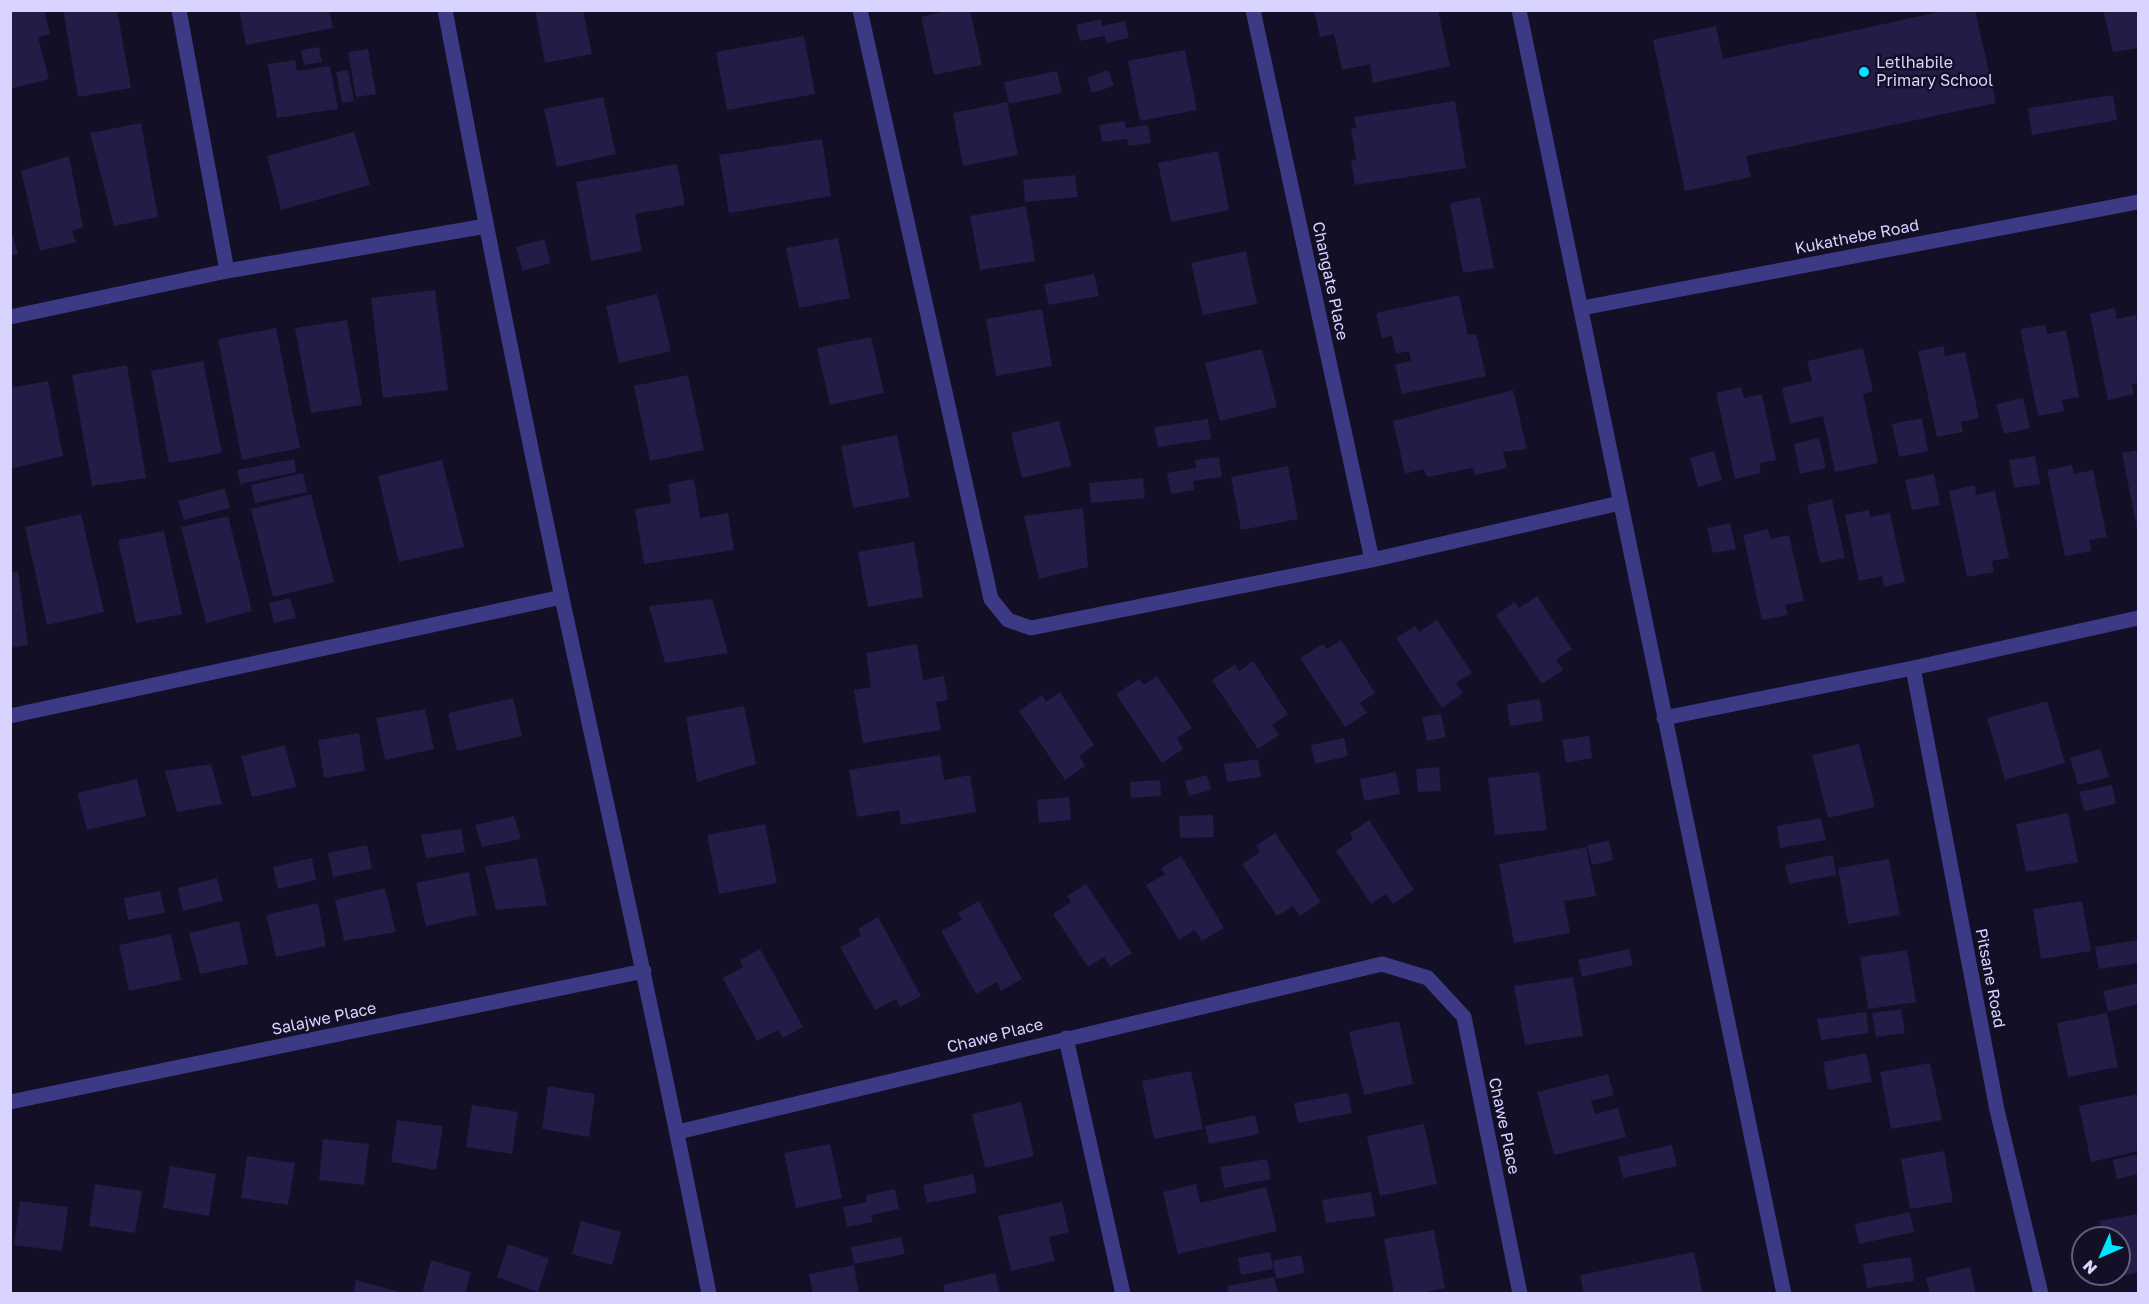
<!DOCTYPE html>
<style>
body{margin:0}
#map{position:relative;width:2149px;height:1304px;overflow:hidden;background:#130f26;font-family:"Golos Text",sans-serif}
canvas{display:block}
.frame{position:absolute;inset:0;border:12px solid #d9d4ff;pointer-events:none}
.north{position:absolute;left:2071px;top:1226px;width:60px;height:60px;box-sizing:border-box;background:#130f26;border:2px solid #625e7d;border-radius:50%;rotate:225deg;font-size:16px;font-weight:700;line-height:24px;text-align:center;color:#d9d4ff}
.north::after{content:'';display:block;margin:auto;width:21px;height:27px;background:#00e5ff;clip-path:polygon(50% 0,100% 100%,50% 72%,0 100%)}
</style>
<div id="map">
<canvas width="2149" height="1304"></canvas>
<div class="frame"></div>
<div class="north">N</div>
</div>
<script>
const ctx = document.querySelector('canvas').getContext('2d');
ctx.lineJoin = 'round';
function paint(path, color) {
  ctx.fillStyle = color;
  ctx.fill(path, 'evenodd');
}
function trace(path, color, width, dash) {
  ctx.strokeStyle = color;
  ctx.lineWidth = width;
  ctx.lineCap = dash ? 'butt' : 'round';
  ctx.setLineDash(dash || []);
  ctx.stroke(path);
}
function drawText(font, color, halo, rows, align = 'center') {
  ctx.font = font + ' "Golos Text",sans-serif';
  ctx.lineWidth = 5;
  ctx.setLineDash([]);
  ctx.textBaseline = 'middle';
  ctx.strokeStyle = halo;
  ctx.fillStyle = color;
  for (const [text, x, y, turn = 0] of rows) {
    ctx.save();
    ctx.translate(x, y);
    ctx.rotate((+turn || 0) * Math.PI / 180);
    ctx.textAlign = isNaN(turn) ? turn : align;
    if (halo) ctx.strokeText(text, 0, 0);
    ctx.fillText(text, 0, 0);
    ctx.restore();
  }
}
paint(new Path2D(`
 M10,10h34l6,24 -12,3 11,42 -39,10z
 M63,10h54l14,78 -53,9z
 M239,10h90l4,18 -87,17z
 M535,10h48l9,44 -47,9z
 M949,10h21l12,55 -48,10 -13,-58z
 M1314,10h124l12,56 -77,17 -3,-19 -28,6 -8,-36 -14,3z
 M1948,10h27l21,93 -250,53 5,21 -66,14 -32,-151 63,-14 7,33z
 M2103,10h35v38l-25,4z
 M1101,19l1,7 23,-5 4,17 -23,5 -1,-7 -25,5 -4,-16z
 M804,36l11,58 -88,16 -11,-58z
 M319,47l3,15 -18,3 -3,-15z
 M368,49l8,45 -20,3 -8,-45z
 M1185,50l12,60 -57,11 -12,-60z
 M295,60l2,11 33,-5 8,43 -61,9 -9,-54z
 M348,70l6,31 -12,2 -6,-31z
 M1108,70l6,16 -22,7 -5,-15z
 M1057,71l5,22 -53,11 -5,-22z
 M2113,95l4,25 -85,15 -4,-27z
 M603,97l13,57 -59,13 -13,-58z
 M1455,101l11,67 -111,17 -4,-24 5,-1 -5,-31 5,-1 -2,-11z
 M1007,102l11,53 -55,11 -10,-53z
 M1124,121l2,7 22,-3 3,18 -23,3 -1,-7 -25,3 -3,-17z
 M141,123l17,94 -44,9 -24,-93z
 M354,132l16,53 -89,25 -14,-54z
 M822,139l9,57 -102,17 -10,-58z
 M1218,151l11,59 -58,12 -13,-59z
 M69,156l14,71 -11,4 4,11 -36,9 -19,-80z
 M677,164l8,41 -50,9 7,37 -51,10 -15,-79z
 M1075,175l3,22 -53,5 -2,-22z
 M1480,197l14,71 -31,5 -13,-70z
 M1026,206l9,55 -55,9 -10,-54z
 M10,226l8,28 -8,2z
 M838,238l12,60 -51,10 -13,-60z
 M544,239l7,24 -28,8 -7,-24z
 M1246,251l11,53 -54,11 -12,-52z
 M1094,274l5,22 -50,9 -5,-21z
 M435,290l13,100 -65,8 -12,-100z
 M657,294l14,57 -52,12 -13,-57z
 M1459,295l9,40 8,-1 10,42 -84,18 -7,-30 16,-3 -2,-10 -13,3 -4,-18 -10,2 -6,-25z
 M2115,308l2,11 19,-4 2,13v55l-6,1 2,10 -26,6 -18,-86z
 M1042,309l10,57 -56,10 -10,-57z
 M347,320l15,85 -51,8 -16,-85z
 M2045,325l2,9 19,-4 13,67 -17,3 2,11 -26,5 -18,-87z
 M276,328l24,120 -58,12 -24,-121z
 M871,337l13,56 -54,12 -13,-57z
 M1944,346l1,10 20,-4 14,66 -18,4 2,10 -26,5 -19,-86z
 M1863,348l10,43 -10,3 15,69 -43,9 -12,-56 -33,8 -8,-36 30,-7 -5,-20z
 M1262,349l15,58 -57,14 -15,-58z
 M203,361l19,92 -53,10 -18,-92z
 M127,365l19,113 -54,8 -20,-111z
 M688,375l16,75 -54,11 -16,-75z
 M48,381l15,75 -52,13 -1,-81z
 M1741,387l3,11 18,-4 14,66 -17,3 2,10 -26,6 -19,-86z
 M1513,390l14,59 -24,3 4,16 -32,7 -2,-7 -46,9 -4,-8 -18,5 -12,-53z
 M2023,398l7,30 -26,6 -8,-30z
 M1922,418l6,33 -29,6 -7,-33z
 M1208,419l3,20 -53,8 -4,-20z
 M1059,421l12,45 -49,12 -11,-45z
 M897,435l13,62 -57,11 -12,-62z
 M1819,438l7,30 -26,6 -6,-30z
 M2138,450v79h-1l-15,-76z
 M1714,451l8,29 -24,7 -8,-29z
 M2035,456l5,28 -26,4 -5,-28z
 M1219,457l3,20 -29,4 1,9 -23,4 -4,-21 29,-5 -1,-8z
 M294,459l2,13 -56,12 -3,-14z
 M442,460l22,87 -65,15 -21,-86z
 M2072,465l2,9 19,-4 14,67 -18,3 2,11 -26,5 -18,-86z
 M1288,466l10,53 -57,11 -10,-53z
 M303,473l4,19 -52,11 -4,-18z
 M1934,474l6,31 -28,5 -7,-30z
 M1143,478l2,20 -54,5 -2,-20z
 M694,479l6,39 28,-5 6,37 -90,14 -9,-55 36,-6 -3,-19z
 M1975,485l1,10 19,-4 14,67 -17,3 2,11 -27,5 -18,-86z
 M225,488l5,20 -46,12 -6,-19z
 M311,494l23,88 -61,15 -22,-88z
 M1832,499l13,59 -25,5 -13,-58z
 M1083,508l5,59 -49,12 -15,-63z
 M1869,510l1,7 20,-4 15,69 -21,5 -2,-11 -23,5 -14,-66z
 M81,514l23,98 -57,13 -22,-98z
 M228,516l24,95 -46,12 -25,-96z
 M1730,523l6,26 -23,4 -6,-25z
 M1768,529l2,10 19,-4 15,66 -19,4 3,10 -26,5 -19,-85z
 M164,531l18,83 -46,9 -18,-83z
 M914,542l9,55 -55,10 -10,-55z
 M18,571l10,74 -18,3v-76z
 M1537,596l35,53 -16,11 7,10 -21,14 -46,-69 19,-13 4,6z
 M290,598l6,20 -22,5 -5,-20z
 M712,599l16,54 -63,10 -16,-57z
 M1437,620l35,53 -16,10 7,10 -21,15 -46,-70 19,-12 4,6z
 M1341,640l34,53 -15,10 7,10 -22,14 -45,-69 23,-14 4,5z
 M917,644l6,36 21,-4 4,24 -12,2 5,28 -78,13 -9,-53 17,-3 -5,-34z
 M1253,661l35,53 -16,11 7,10 -21,14 -46,-69 23,-16 4,7z
 M1157,676l35,52 -15,10 6,11 -21,14 -46,-69 23,-15 5,6z
 M1060,692l34,53 -15,11 6,10 -20,14 -46,-69 23,-16 4,7z
 M513,698l9,38 -65,15 -9,-38z
 M1540,699l3,22 -33,5 -3,-22z
 M2047,701l18,62 -60,17 -18,-62z
 M744,706l12,58 -59,18 -11,-65z
 M425,709l9,40 -49,11 -9,-42z
 M1441,714l5,23 -19,4 -5,-24z
 M359,733l6,38 -41,7 -6,-38z
 M1589,736l3,22 -26,5 -4,-23z
 M1344,738l4,18 -33,8 -4,-19z
 M1859,744l16,63 -47,11 -16,-63z
 M285,745l11,42 -44,10 -11,-41z
 M2100,749l9,28 -31,8 -8,-27z
 M940,755l4,25 26,-5 6,37 -75,13 -2,-15 -42,7 -8,-47z
 M1258,759l3,18 -34,5 -3,-18z
 M211,764l11,40 -45,8 -12,-41z
 M1439,767l2,24 -23,1 -2,-23z
 M1396,772l4,22 -36,7 -4,-22z
 M1539,772l8,58 -52,5 -7,-57z
 M1207,775l4,15 -22,6 -4,-15z
 M137,779l9,37 -59,14 -10,-37z
 M1160,780l1,16 -30,2 -1,-16z
 M2112,785l4,19 -32,7 -5,-19z
 M1069,797l2,23 -32,3 -2,-23z
 M2068,813l10,49 -52,10 -10,-48z
 M1213,815l1,22 -34,1 -1,-22z
 M514,816l7,23 -39,8 -7,-22z
 M1821,818l5,22 -46,8 -3,-22z
 M1369,820l45,70 -21,14 -7,-10 -15,10 -35,-53 17,-12 -3,-6z
 M765,824l12,59 -58,11 -12,-59z
 M461,829l4,23 -39,6 -5,-23z
 M1275,833l46,69 -21,14 -7,-10 -16,10 -35,-52 18,-12 -4,-6z
 M1609,841l4,19 -21,5 -5,-20z
 M367,845l5,24 -39,8 -5,-24z
 M1586,847l10,49 -32,5 6,32 -56,10 -15,-79z
 M1833,855l3,20 -47,9 -4,-19z
 M1181,856l43,72 -22,13 -7,-11 -16,10 -33,-55 19,-11 -4,-6z
 M312,858l4,22 -38,9 -5,-22z
 M537,858l10,47 -51,5 -11,-44z
 M1889,859l11,56 -52,9 -10,-56z
 M469,872l8,43 -51,11 -10,-43z
 M217,878l6,23 -40,10 -5,-23z
 M1086,884l46,69 -22,14 -6,-10 -16,10 -35,-53 18,-12 -4,-6z
 M385,888l11,44 -52,9 -9,-41z
 M160,891l5,22 -37,7 -4,-22z
 M979,901l43,78 -21,12 -4,-9 -21,12 -35,-63 21,-11 -4,-7z
 M2082,901l9,50 -50,8 -8,-50z
 M318,903l8,43 -50,11 -10,-42z
 M878,917l43,79 -21,11 -4,-8 -21,11 -35,-63 21,-11 -3,-7z
 M239,921l9,43 -48,10 -11,-41z
 M171,934l10,46 -52,11 -10,-46z
 M2138,940v23l-39,6 -4,-22z
 M760,949l43,78 -20,11 -5,-8 -21,11 -34,-63 20,-11 -3,-7z
 M1629,949l4,16 -51,12 -4,-17z
 M1907,950l9,52 -48,7 -8,-52z
 M1573,977l10,59 -58,9 -11,-59z
 M2138,983v21l-30,8 -5,-21z
 M1901,1009l4,24 -29,4 -4,-24z
 M1866,1012l3,21 -48,7 -4,-21z
 M2107,1013l11,54 -50,10 -11,-54z
 M1399,1021l14,63 -49,11 -15,-63z
 M1866,1053l6,29 -44,8 -5,-28z
 M1930,1063l12,57 -51,9 -11,-57z
 M1191,1071l12,58 -49,10 -12,-58z
 M1608,1074l6,21 -23,6 4,13 23,-6 8,29 -72,18 -17,-63z
 M548,1086l47,8 -6,43 -47,-8z
 M1348,1093l4,20 -54,10 -4,-20z
 M2138,1094v57l-47,11 -12,-56z
 M1021,1102l13,54 -49,12 -13,-54z
 M472,1105l46,7 -6,42 -46,-7z
 M1255,1115l4,19 -50,10 -4,-18z
 M397,1120l46,6 -7,44 -45,-8z
 M1424,1124l13,60 -57,12 -13,-60z
 M323,1139l46,5 -5,41 -45,-5z
 M830,1144l12,54 -46,10 -12,-55z
 M1672,1145l5,21 -54,12 -5,-21z
 M1944,1151l9,51 -43,7 -9,-50z
 M2138,1154v20l-21,5 -4,-19z
 M247,1156l48,7 -7,42 -47,-7z
 M1267,1159l4,20 -47,9 -4,-21z
 M170,1166l46,8 -7,42 -46,-8z
 M973,1174l4,19 -50,10 -4,-18z
 M95,1184l47,7 -7,42 -46,-7z
 M1196,1184l4,19 66,-16 11,44 -99,23 -15,-62z
 M895,1189l4,20 -28,6 2,7 -26,5 -4,-20 24,-5 -1,-7z
 M1371,1192l4,24 -49,7 -4,-23z
 M20,1201l48,6 -6,44 -48,-6z
 M1062,1202l7,30 -20,5 6,24 -44,10 -13,-55z
 M1910,1212l4,20 -55,12 -4,-20z
 M2138,1214v59l-28,5 -1,-4h10v-36h-16l-4,-17z
 M581,1221l40,11 -9,33 -40,-11z
 M1434,1230l11,58 -27,6h-24l-10,-55z
 M901,1237l4,17 -51,10 -3,-17z
 M508,1244l41,15 -11,33 -41,-15z
 M1270,1252l3,17 -32,6 -3,-17z
 M1694,1252l9,42h-119l-4,-19z
 M1301,1255l4,18 -29,6 -3,-18z
 M1911,1257l3,24 -47,7 -4,-24z
 M431,1260l40,12 -6,22h-43z
 M854,1265l5,29h-46l-4,-20z
 M1970,1267l6,27h-46l-4,-16z
 M995,1273l5,19 -55,2 -2,-9z
 M1274,1277l4,17h-50l-1,-8z
 M356,1280l48,13v1h-51z`), '#241b47');
trace(new Path2D(`
 M179,10l48,261
 M445,10c37,197 76,393 117,588 50,232 102,463 147,696
 M860,10l131,589 17,21 23,8 341,-68 248,-57
 M1253,10l119,550
 M1519,10l265,1284
 M1582,308l556,-106
 M10,317l217,-46 259,-45
 M1913,668l84,442 44,184
 M10,716l552,-119
 M1664,718l249,-50 225,-50
 M1066,1038l57,256
 M10,1102l634,-131
 M678,1132l704,-168 46,14 36,39 56,277`), '#3d3a85', 15);
for (const [x, y, r, color] of [
 [1864,72,6,"#00e5ff"]
]) {
  const dot = new Path2D();
  dot.arc(x, y, r, 0, 2 * Math.PI);
  ctx.fillStyle = color;
  ctx.fill(dot);
  trace(dot, '#130f26', 2);
}
drawText('16px', '#d9d4ff', '#130f26', [
 ["Letlhabile",1876,63],
 ["Primary School",1876,81]
], 'left');
drawText('16px', '#d9d4ff', '#130f26', [
 ["Kukathebe Road",1857,237,-11],
 ["Changate Place",1330,281,78],
 ["Pitsane Road",1990,978,79],
 ["Salajwe Place",324,1019,-12],
 ["Chawe Place",995,1036,-14],
 ["Chawe Place",1504,1126,78]
]);
</script>
